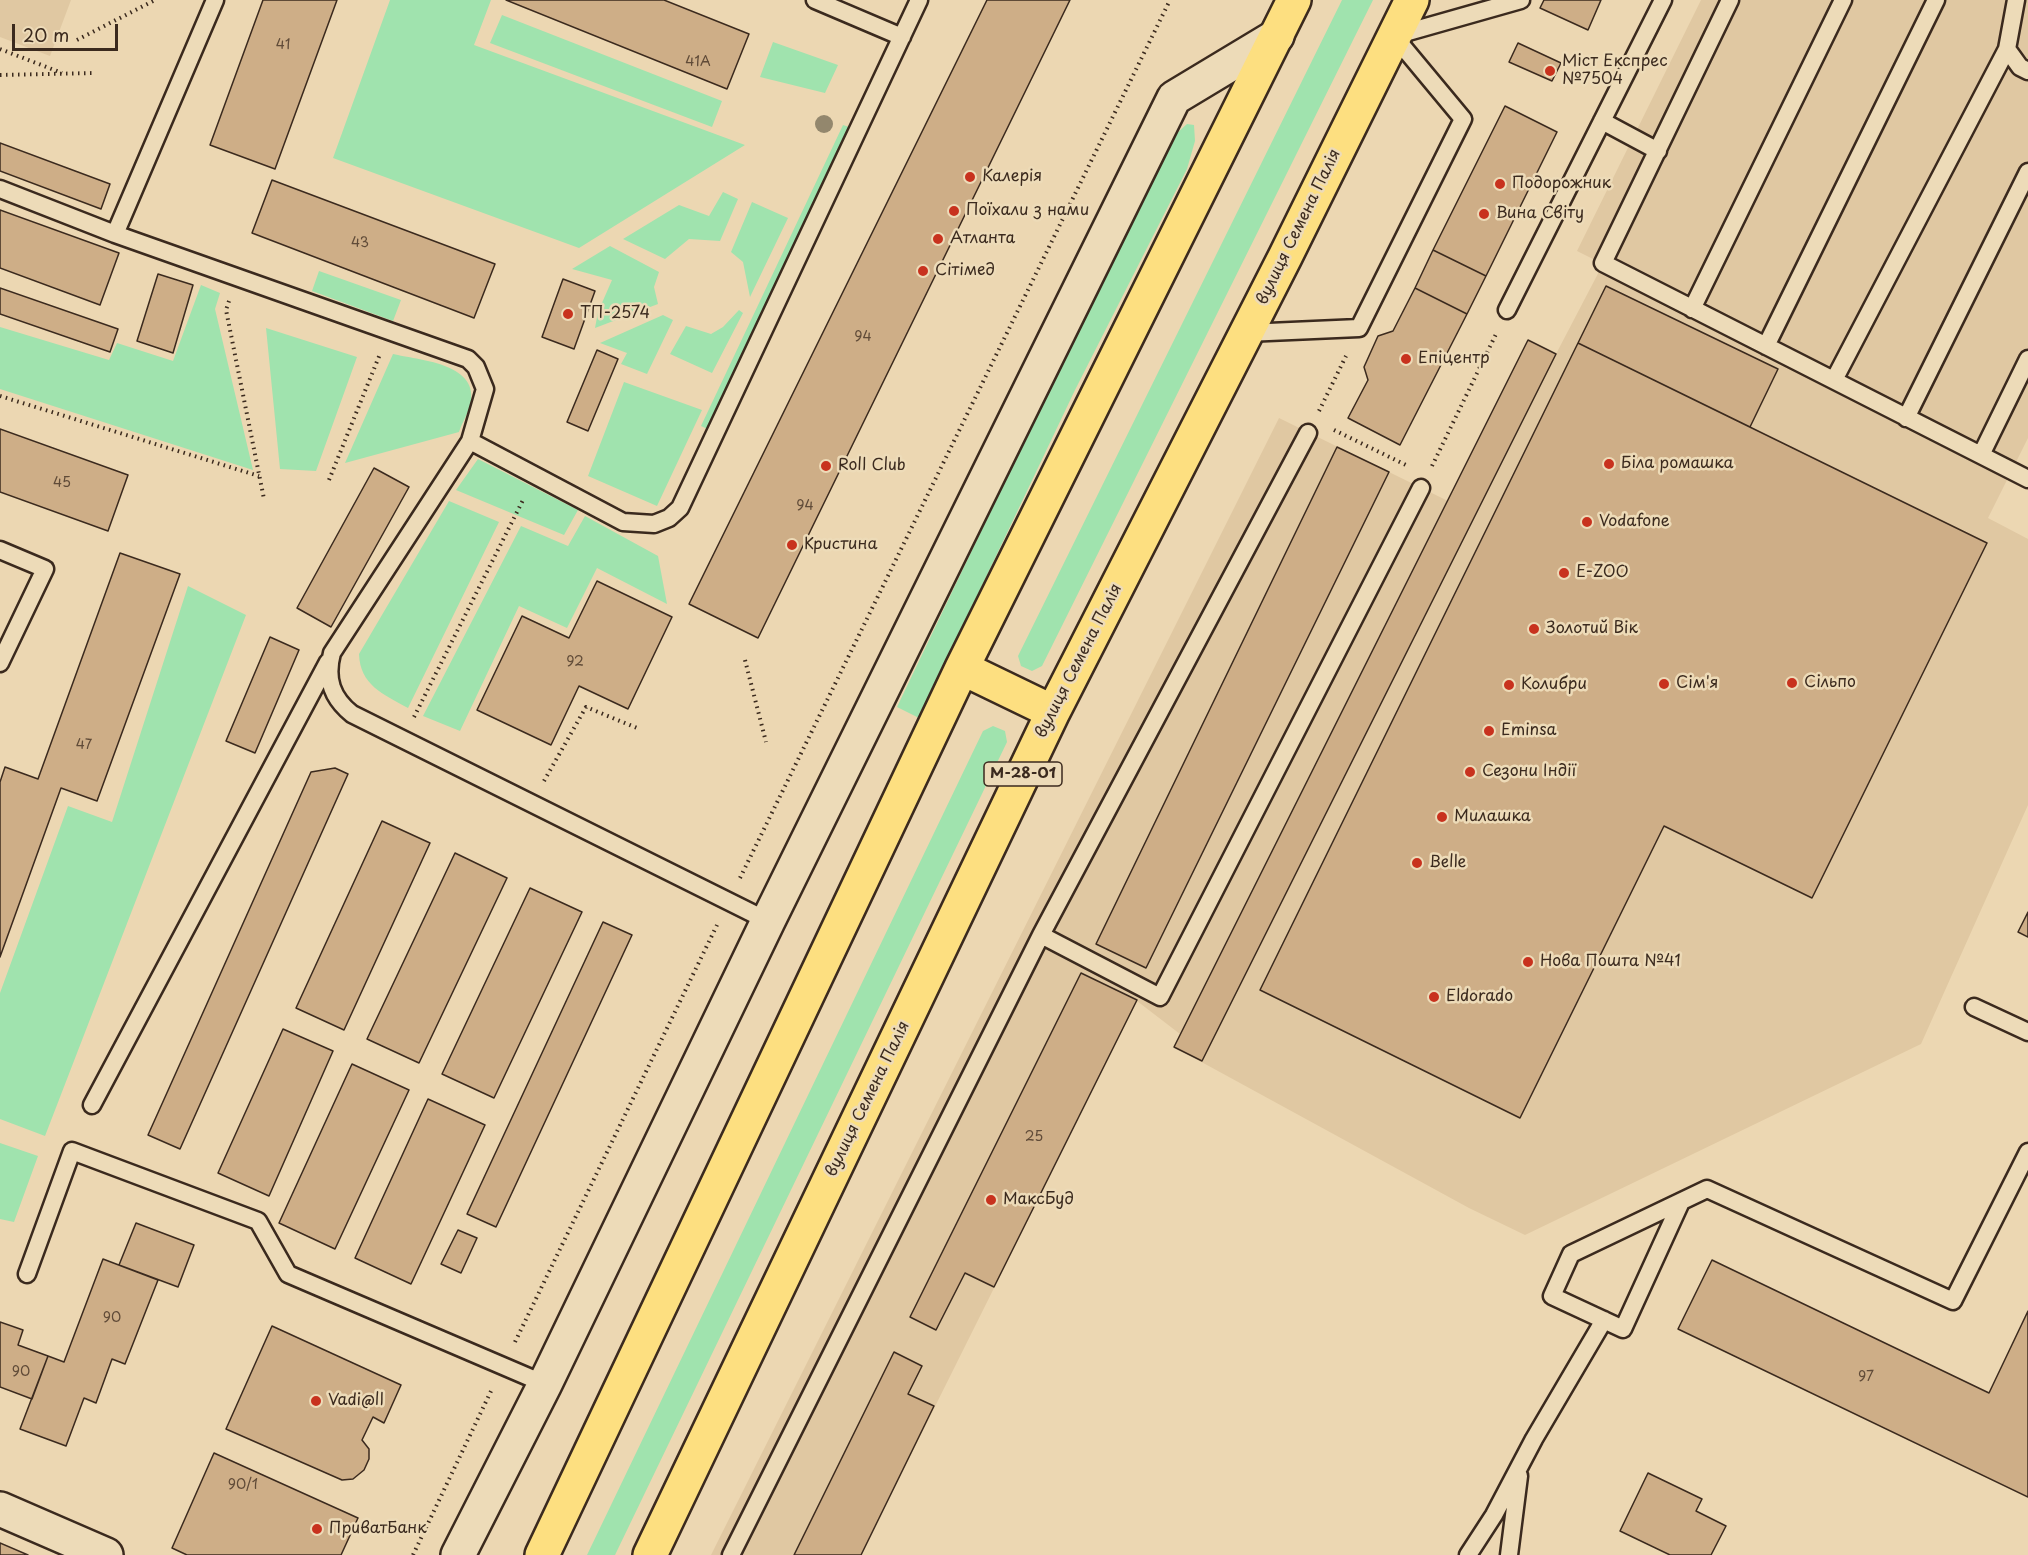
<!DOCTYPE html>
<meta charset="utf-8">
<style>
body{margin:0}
#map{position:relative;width:2028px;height:1555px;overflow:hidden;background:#ecd7b2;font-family:"Playpen Sans",sans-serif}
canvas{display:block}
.scale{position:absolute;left:12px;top:24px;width:106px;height:27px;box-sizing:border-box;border:3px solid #3b2a1e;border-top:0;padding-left:8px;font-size:18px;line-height:21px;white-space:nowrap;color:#3b2a1e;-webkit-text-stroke:4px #eddbb8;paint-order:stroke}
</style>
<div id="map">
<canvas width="2028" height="1555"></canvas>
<div class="scale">20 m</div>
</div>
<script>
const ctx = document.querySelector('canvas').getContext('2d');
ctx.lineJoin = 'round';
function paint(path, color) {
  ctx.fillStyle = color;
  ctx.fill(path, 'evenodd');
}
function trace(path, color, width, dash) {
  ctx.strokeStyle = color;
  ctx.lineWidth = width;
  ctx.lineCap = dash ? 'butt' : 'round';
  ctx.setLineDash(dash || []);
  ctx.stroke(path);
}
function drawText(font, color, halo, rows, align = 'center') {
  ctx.font = font + ' "Playpen Sans",sans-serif';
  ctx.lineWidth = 5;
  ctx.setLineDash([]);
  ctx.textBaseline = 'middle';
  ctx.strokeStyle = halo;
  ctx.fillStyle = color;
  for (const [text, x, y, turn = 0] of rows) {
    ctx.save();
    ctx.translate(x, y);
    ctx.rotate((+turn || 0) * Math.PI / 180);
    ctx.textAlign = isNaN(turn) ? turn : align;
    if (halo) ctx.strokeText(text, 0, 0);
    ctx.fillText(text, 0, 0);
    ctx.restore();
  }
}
paint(new Path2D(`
 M0,0h71l-21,56 -50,-19z
 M1701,0h327v438l-40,80 40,21v266l-107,239 -396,191 -56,-27 -295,-161 6,-13 -43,-33 -276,554h-150l568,-1137 169,83 80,-161 28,14 47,-90 -26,-13z`), '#e0c8a2');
paint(new Path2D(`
 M390,0h101l-17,45 271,100 -166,103 -246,-90z
 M1342,0h31l-331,666 -10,5 -11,-5 -3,-10z
 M502,15l220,86 -10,26 -222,-84z
 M773,42l65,23 -13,28 -65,-16z
 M1187,124l7,1 1,16 -8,28 -112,221 -156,328 -22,-11 154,-322 125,-251z
 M843,125l9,3 -140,303 -11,-5z
 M723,192l15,7 -18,42 -31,-2 -24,20 -42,-20 56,-34 30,11z
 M752,202l36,16 -38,79 -7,-35 -12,-10z
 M610,246l49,26 -5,15 4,17 -63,24 3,-16 14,-32 -40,-11z
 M319,271l82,29 -8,21 -81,-30z
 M201,285l19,8 -5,16 38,161 -253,-81v-62l109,33 8,-17 56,18z
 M739,310l4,3 -31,60 -42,-19 16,-28 25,8 12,-7z
 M663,315l10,5 -26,54 -26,-10 6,-11 -27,-10z
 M266,328l91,29 -41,114 -36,-2z
 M393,354c25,6 84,9 78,47 -1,10 -9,21 -12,31l-114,31z
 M624,382l78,28 -45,96 -69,-30z
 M478,459l100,51 -14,25 -108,-45z
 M449,501l50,21 -91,186c-25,-14 -48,-23 -49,-54z
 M585,516l73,40 9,48 -70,-36 -30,60 -48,-22 -59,125 -37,-15 98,-190 47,20z
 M188,586l58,29 -201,521 -45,-17v-126l68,-187 44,16z
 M993,726l12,5 2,11 -392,813h-28l396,-824z
 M0,1143l38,13 -24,66 -14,-3z`), '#a0e3ae');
const building = new Path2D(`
 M263,0h74l-62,169 -65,-24z
 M506,0h158l85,34 -22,55z
 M987,0h83l-312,638 -69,-34z
 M1544,0h57l-13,30 -48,-22z
 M1518,43l43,20 -9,18 -43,-19z
 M1505,106l52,26 -71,144 -53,-26z
 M0,143l110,41 -9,25 -101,-38z
 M272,180l223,84 -21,54 -222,-85z
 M0,210l119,43 -19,52 -100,-37z
 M1433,250l53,26 -19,38 -52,-26z
 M158,274l35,11 -20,68 -36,-12z
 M563,279l32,12 -21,58 -32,-12z
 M1606,286l172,83 -28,58 -172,-84z
 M0,288l118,41 -8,23 -110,-38z
 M1415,288l52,26 -67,131 -52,-27 20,-38 -4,-13 14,-31 15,-5z
 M1528,340l28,14 -354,707 -28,-14z
 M1578,343l409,200 -175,355 -148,-72 -144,292 -260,-128z
 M597,350l21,9 -30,72 -21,-9z
 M0,429l128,46 -20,56 -108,-39z
 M1337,447l52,25 -243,496 -50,-24z
 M374,468l35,19 -78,140 -34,-19z
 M120,553l60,21 -83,227 -36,-13 -61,169v-175l5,-15 33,12z
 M597,581l75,36 -44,92 -49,-23 -28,59 -74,-35 45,-94 47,22z
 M270,637l29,13 -44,103 -29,-12z
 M335,768l13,6 -168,375 -32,-14 163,-363z
 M382,821l48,22 -86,187 -48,-22z
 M455,853l52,25 -88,185 -52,-24z
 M530,888l52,24 -88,186 -52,-24z
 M2028,912v25l-10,-5z
 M603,922l29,13 -136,292 -29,-13z
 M1081,973l56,27 -143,287 -29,-14 -29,57 -26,-13z
 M283,1029l50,22 -64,145 -51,-23z
 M352,1064l57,26 -74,159 -56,-26z
 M428,1099l57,26 -74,159 -56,-26z
 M136,1223l58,22 -16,42 -59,-22z
 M458,1230l19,8 -16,35 -20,-9z
 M103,1259l55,21 -33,84 -13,-5 -16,44 -12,-5 -18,48 -46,-17 28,-73 16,6z
 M1712,1260l277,133 39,-82v186l-350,-168z
 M0,1322l23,8 -5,15 30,11 -16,43 -32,-12z
 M272,1326l129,59 -17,38 -11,-6 -11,23 7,9v10l-5,11 -11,9 -11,1 -116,-51z
 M894,1352l28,14 -14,28 26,12 -73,149h-67z
 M214,1453l144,65 -17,37h-154l-15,-7z
 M1648,1473l54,26 -6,12 30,15 -15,29h-41l-50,-24z
 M0,1543l28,12h-28z`);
paint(building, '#ceae87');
trace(building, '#3b2a1e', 1.5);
const service = new Path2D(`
 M815,0l87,37
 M1730,0l-127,263 425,216
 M2016,0l-9,49 13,18 8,4
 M1602,121l56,30
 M0,189l115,45 353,125 8,8 9,22 -15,52 -138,212c-7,26 0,45 20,61l416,207
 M115,234l100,-234
 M1692,309l151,-309
 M1507,310l156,-310
 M1246,333l113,-5 104,-209 -69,-83 127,-36
 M1766,346l170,-346
 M1834,380l173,-331
 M1906,418l122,-246
 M470,441l153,81 31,2 15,-6 11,-10 239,-508
 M1981,455l47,-96
 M0,550l45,19 -45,94
 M1041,935l119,62 261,-509
 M1974,1007l54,25
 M92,1105l236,-443
 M1681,1202l-58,127 -71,-33 19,-42 136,-65 246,112 75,-149
 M27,1274l45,-123 186,70 30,53 257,110
 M731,1555l310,-620 267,-502
 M1468,1555l26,-40 40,-76 70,-119
 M1509,1555l10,-79`);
const minor = new Path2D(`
 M0,1509l106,46
 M458,1555l87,-171 223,-463 406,-823 103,-62`);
const trunk = new Path2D(`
 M962,668l91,44
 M542,1555l420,-887 332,-668
 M650,1555l403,-843 232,-455 127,-257`);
trace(service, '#3b2a1e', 21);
trace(minor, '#3b2a1e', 38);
trace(trunk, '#3b2a1e', 38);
trace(new Path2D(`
 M77,40l78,-40
 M0,49l62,24
 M0,75l96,-2
 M229,301l-3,9 38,189
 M0,396l259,80
 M1319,411l27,-55
 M1334,430l74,36
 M1432,466l65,-134
 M329,480l51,-126
 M745,660l21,82
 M414,717l110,-219
 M544,781l42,-74 51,21
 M740,878l430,-878
 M515,1342l202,-417
 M413,1555l79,-166`), '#3b2a1e', 4, [1.5, 4.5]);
trace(service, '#eddbb8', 16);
trace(minor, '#eddbb8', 33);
trace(trunk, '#fddf80', 33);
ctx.fillStyle = '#93876d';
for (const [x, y] of [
 [824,124]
]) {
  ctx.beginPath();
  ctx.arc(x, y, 9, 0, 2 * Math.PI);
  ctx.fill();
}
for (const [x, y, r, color] of [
 [1550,71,6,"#c8321e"],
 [970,177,6,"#c8321e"],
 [1500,184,6,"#c8321e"],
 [954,211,6,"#c8321e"],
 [1484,214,6,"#c8321e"],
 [938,239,6,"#c8321e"],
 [923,271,6,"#c8321e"],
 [568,314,6,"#c8321e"],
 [1406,359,6,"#c8321e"],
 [1609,464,6,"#c8321e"],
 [826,466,6,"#c8321e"],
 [1587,522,6,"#c8321e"],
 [792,545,6,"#c8321e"],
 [1564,573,6,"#c8321e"],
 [1534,629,6,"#c8321e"],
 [1792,683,6,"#c8321e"],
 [1664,684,6,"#c8321e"],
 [1509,685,6,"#c8321e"],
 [1489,731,6,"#c8321e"],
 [1470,772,6,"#c8321e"],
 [1442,817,6,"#c8321e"],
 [1417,863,6,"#c8321e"],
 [1528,962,6,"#c8321e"],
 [1434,997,6,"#c8321e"],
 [991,1200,6,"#c8321e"],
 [316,1401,6,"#c8321e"],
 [317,1529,6,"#c8321e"]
]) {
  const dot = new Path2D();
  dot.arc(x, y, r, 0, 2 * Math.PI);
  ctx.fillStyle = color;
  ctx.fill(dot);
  trace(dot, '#eddbb8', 2);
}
drawText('14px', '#604b38', null, [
 ["41",283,45],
 ["41А",698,62],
 ["43",360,243],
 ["94",863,337],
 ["45",62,483],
 ["94",805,506],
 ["92",575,662],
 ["47",84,745],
 ["25",1034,1137],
 ["90",112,1318],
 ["90",21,1372],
 ["97",1866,1377],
 ["90/1",243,1485]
]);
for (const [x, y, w] of [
 [1023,774,78]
]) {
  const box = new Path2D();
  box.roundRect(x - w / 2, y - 12, w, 24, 4.5);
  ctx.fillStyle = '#eddbb8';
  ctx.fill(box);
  trace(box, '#3b2a1e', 1.5);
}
drawText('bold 15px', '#3b2a1e', null, [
 ["М-28-01",1023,774]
]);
drawText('16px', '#3b2a1e', '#eddbb8', [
 ["Міст Експрес",1562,62],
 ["№7504",1562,80],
 ["Калерія",982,177],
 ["Подорожник",1512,184],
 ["Поїхали з нами",966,211],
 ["Вина Світу",1496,214],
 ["Атланта",950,239],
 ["Сітімед",935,271],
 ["ТП-2574",580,314],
 ["Епіцентр",1418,359],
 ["Біла ромашка",1621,464],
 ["Roll Club",838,466],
 ["Vodafone",1599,522],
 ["Кристина",804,545],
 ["E-ZOO",1576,573],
 ["Золотий Вік",1546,629],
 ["Сільпо",1804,683],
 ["Сім'я",1676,684],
 ["Колибри",1521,685],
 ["Eminsa",1501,731],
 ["Сезони Індії",1482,772],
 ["Милашка",1454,817],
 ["Belle",1429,863],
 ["Нова Пошта №41",1540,962],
 ["Eldorado",1446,997],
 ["МаксБуд",1003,1200],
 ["Vadi@ll",328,1401],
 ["ПриватБанк",329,1529]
], 'left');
drawText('16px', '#3b2a1e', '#eddbb8', [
 ["вулиця Семена Палія",1299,227,-64],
 ["вулиця Семена Палія",1079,661,-63],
 ["вулиця Семена Палія",868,1099,-64]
]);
</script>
